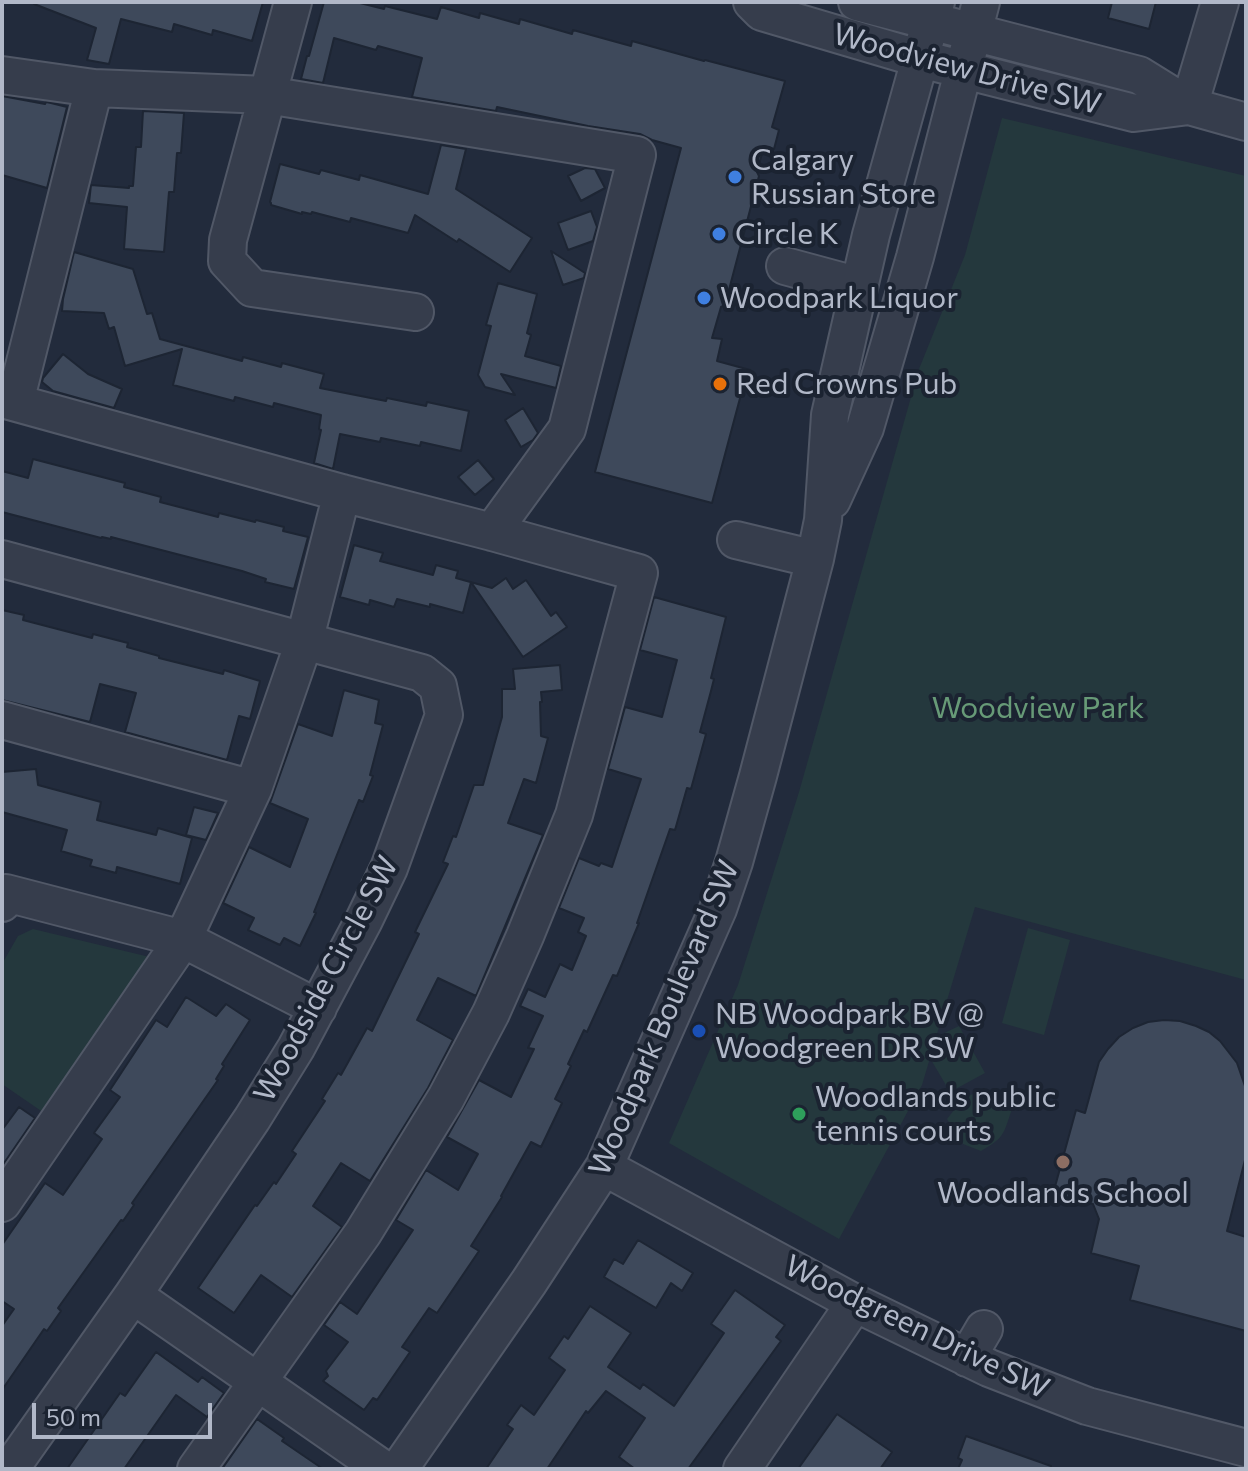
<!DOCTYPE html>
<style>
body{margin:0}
#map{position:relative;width:1248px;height:1471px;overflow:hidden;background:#222b3c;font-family:Commissioner,sans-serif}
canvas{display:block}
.frame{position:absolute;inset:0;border:4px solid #b1b8c8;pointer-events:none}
.scale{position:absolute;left:32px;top:1403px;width:180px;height:36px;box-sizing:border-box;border:4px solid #b1b8c8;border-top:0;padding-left:10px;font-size:24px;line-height:28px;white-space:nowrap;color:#b1b8c8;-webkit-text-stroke:6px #1b2331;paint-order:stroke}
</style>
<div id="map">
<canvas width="1248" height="1471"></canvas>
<div class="frame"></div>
<div class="scale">50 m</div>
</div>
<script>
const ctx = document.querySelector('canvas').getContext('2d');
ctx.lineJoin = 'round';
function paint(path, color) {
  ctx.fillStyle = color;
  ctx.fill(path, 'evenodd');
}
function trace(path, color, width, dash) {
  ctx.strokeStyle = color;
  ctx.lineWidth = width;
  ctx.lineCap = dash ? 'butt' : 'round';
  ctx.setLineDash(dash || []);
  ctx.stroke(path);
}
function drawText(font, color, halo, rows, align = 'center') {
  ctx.font = font + ' Commissioner,sans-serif';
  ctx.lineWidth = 8;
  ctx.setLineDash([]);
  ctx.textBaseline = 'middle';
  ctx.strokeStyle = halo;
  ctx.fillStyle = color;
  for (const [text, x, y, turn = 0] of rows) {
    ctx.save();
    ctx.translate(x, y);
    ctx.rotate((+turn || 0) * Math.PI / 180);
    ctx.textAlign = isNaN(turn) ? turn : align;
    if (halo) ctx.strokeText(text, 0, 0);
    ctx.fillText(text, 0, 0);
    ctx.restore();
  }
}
paint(new Path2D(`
 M1002,118l244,58v804l-271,-73 -39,130 23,-11 26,47 -35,19 -20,-34 -8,27 -83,154 -170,-96 69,-158 61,-193 120,-423 46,-114z
 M1028,928l42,12 -26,95 -42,-12z
 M33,929l125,30 -111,156 -45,-31v-120l16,-28z
 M978,1092l20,7 14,10c-9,26 -7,28 -31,42l-18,-7 -16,-25 14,-18v-2z`), '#24383d');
const building = new Path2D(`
 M34,2h229l-11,39 -39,-11 -1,5 -38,-11 -2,8 -51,-13 -12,45 -22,-4 9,-32 -62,-24z
 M324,2h32l28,7 1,-3 52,13 4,-12 38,11 1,-5 39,11 1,-5 52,15 1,-4 58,16 1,-5 72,20 1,-1 80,21 -13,46 7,3 -5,19 -10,-3 -7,26 2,4 -34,129 -4,2 -9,31 10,1 -5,22 33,9 -5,18 -2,-1 -31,116 -117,-31 86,-324 -29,-8 -12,-6 -52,-8 -91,-19 -1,4 -84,-14 10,-39 -44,-12 -2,4 -42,-12 -11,45 -22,-4 6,-23h2z
 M1112,2h44l-7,27 -41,-11z
 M2,96l43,8 1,-2 5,1 16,4 -20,81 -45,-13z
 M143,111l41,2 -3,40h-4l-3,39h-5l-5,60 -40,-3 3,-42 -38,-4 2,-18 38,3v-2h4l3,-39h5z
 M441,145l25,4 -10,40 76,49 -22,34 -51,-33 -2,3 -42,-27 -7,18 -57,-15 -1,4 -38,-10 -1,2 -9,-2v2l-31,-9v-2l-1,-1 10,-38 39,10 2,-4 38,10 1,-5 68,19z
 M585,168l10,1 10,19 -24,13 -13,-25z
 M591,211l6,16 -4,14 -25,9 -10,-27z
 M551,251l34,22 -1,5 -21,7z
 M74,252l59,17 14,45 5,-1 8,26 82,22 1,-4 38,10 1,-4 42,11 -4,14 66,13 1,-3 39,8 1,-4 42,9 -8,40 -40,-9 -1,4 -39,-8 -1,4 -40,-8 -7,35 -19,-6 7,-33 -2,-1 2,-14 -47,-12 -1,4 -38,-10 -1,4 -61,-16 9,-36 -57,17 -11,-39 -5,2 -5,-16 -42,-2 1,-12z
 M498,283l39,11 -10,39 4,2 -6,21 36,10 -5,22 -55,-14 14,21 -30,-8 -7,-12 13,-49 -5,-1z
 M63,354l25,20 34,15 -8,19 -61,-17 -11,-9 1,-4z
 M523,408l15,25 -5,7 -12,7 -16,-27z
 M33,459l92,24 -1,4 37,10 -1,5 58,15 1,-4 36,9 1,-2 28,7 -1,4 25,6 -14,52 -29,-7 1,-3 -24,-8 -131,-34v2l-9,-2 -1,1 -99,-26v-41l26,7z
 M478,460l16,19 -19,16 -17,-18z
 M354,545l29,8 -3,8 53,14 3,-10 22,6 -2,7 36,10 14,-10 7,11 13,-9 25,36 5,-4 11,15 -44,30 -52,-75 -8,31 -33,-9v3l-33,-8 -3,8 -24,-7 -1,5 -29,-8z
 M654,597l72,20 -15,61 3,1 -3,12 -11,41 6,2 -15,55 -4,-1 -12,42 -5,-1 -33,94h2l-22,53 -4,-1 -26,57 -3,-2 -16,34 3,2 -16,33 7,4 -21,44 -10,-5 -30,54 1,1 -31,49 8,5 -42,62 -8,-5 -27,39 8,5 -33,48 -4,-2 -9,12 -41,-29 5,-5 -2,-5 22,-29 -24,-17 16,-23 17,12 56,-84 -17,-10 30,-50 32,20 20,-36 -31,-17 32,-57 32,17 23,-48 -6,-1 15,-32 -23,-10 8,-17 17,8 15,-33 12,6 14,-34 -8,-4 6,-14 -25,-10 20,-50 20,8 2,-3 11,4 29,-88 -33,-10 17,-62 37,10 15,-57 -37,-10z
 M2,610l22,5 -1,5 69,18 1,-4 35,9 -1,4 32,9v2l64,16 1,-4 36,11 -10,38 -11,-3 -12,44 -102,-28 11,-39 -36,-9 -10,38 -88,-22z
 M560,665l2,25 -21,2 1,10h-2l1,34 7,2 -12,45 -12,-4 -16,44 35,12 -67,161 -38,-18 -21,42 36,20 -25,48 -58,93 -29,-18 -28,43 29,21 -50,70 -31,-22 -27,38 -36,-25 57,-83 2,1 17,-24 2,2 20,-30 -4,-3 33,-50 -3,-2 16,-26 3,2 26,-47 5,3 47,-97 -4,-2 33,-68 -5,-2 10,-26 3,1 18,-52h9l19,-68v-28h13l-2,-20z
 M344,690l35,10 -4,23 8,2 -13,50 3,1 -10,26 -4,-2 -45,112 2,1 -16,33 -16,-8 -4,7 -32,-15 6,-12 -31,-15 26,-56 41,20 18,-48 -38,-16 28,-79 34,12z
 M36,769l2,16 63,17 -4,18 59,15 2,-7 34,10 -12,46 -63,-17 -1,6 -26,-7 2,-6 -31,-9 6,-21 -65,-18v-40z
 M194,807l24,6 -12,27 -20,-5z
 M186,997l30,19 10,-12 24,16 -28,44 2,2 -8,13 2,1 -86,123 2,2 -11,16 -2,-1 -63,88 3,3 -14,20 -3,-2 -42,61v-64l12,-17 -12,-8v-56l43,-62 18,12 39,-56 -8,-6 26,-36 -10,-7 46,-70 11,7z
 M1164,1020l16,1 16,5 13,6 11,9 17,22 9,26v67l-19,75 19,6v94l-116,-31 9,-34 -48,-13 8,-34 -6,-15 -40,-10 23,-84 9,3 14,-51 9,-13 11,-12 14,-9 15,-6z
 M19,1107l16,11 -33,48v-36z
 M638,1240l55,33 -11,18 -11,-8 -15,25 -52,-31 10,-18 9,5z
 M735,1290l50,35 -9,12 5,4 -93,128h-53l-16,-12 26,-39 -39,-27 -18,22 -2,-2 -39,58h-61l27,-40 -6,-4 14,-20 13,10 31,-45 -16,-12 15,-22 4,3 22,-33 41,27 -23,34 32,22 3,-5 31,22 50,-73 -13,-9z
 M156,1352l42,30 4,-5 22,16 -17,24 -31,-22 -52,74h-57l53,-76 5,3z
 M837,1414l55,38 -12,17h-82z
 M257,1419l27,19 -2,3 41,28h-101z
 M966,1436l85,30 -1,3h-92l4,-9 -4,-2z`);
paint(building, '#3e495b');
trace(building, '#1d2533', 2);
const minor = new Path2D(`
 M293,2l-65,238 -1,21 25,27 163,24
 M752,2l10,10 159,47 213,54 55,-7
 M857,2l282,73 50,31 57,16
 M2,75l92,13 173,7 370,60 -70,274 -75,103
 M1189,106l31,-104
 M785,266l74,20
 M2,399l340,94 150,39 147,41 -65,242 -49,121 -34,77 -45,85 -83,135 -167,236
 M15,402l79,-314
 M832,500l33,-72 50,-171 66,-255
 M736,540l79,19
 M2,559l420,114 16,13 6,29 -55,153 -25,52 -68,128 -44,71 -119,176 -123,174
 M2,720l251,69
 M2,903l4,-10 177,46 135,69
 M604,1167l251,136 134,65 98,38 159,42
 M2,1203l181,-264 70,-150 51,-147 38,-149
 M133,1295l250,174
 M967,1358l17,-29
 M399,1469l130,-187 75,-115 114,-258 16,-47 24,-86 57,-217 8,-39 7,-105 41,-180 65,-233
 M742,1469l113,-166`);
trace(minor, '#515867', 40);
trace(minor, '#363d4c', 36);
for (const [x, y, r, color] of [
 [735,177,8,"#3f7fe0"],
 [719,234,8,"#3f7fe0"],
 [704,298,8,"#3f7fe0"],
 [720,384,8,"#e8710a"],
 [699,1031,8,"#1a4fb4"],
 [799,1114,8,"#2e9e5b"],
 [1063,1162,8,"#8d6e63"]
]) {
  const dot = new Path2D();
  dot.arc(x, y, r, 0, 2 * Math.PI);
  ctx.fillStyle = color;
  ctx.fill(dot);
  trace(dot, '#1b2331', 3);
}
drawText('30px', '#b1b8c8', '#1b2331', [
 ["Woodview Drive SW",967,69,15],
 ["Woodside Circle SW",326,979,-62],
 ["Woodpark Boulevard SW",664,1018,-67],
 ["Woodgreen Drive SW",917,1327,26]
]);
drawText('30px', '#b1b8c8', '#1b2331', [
 ["Calgary",751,160],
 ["Russian Store",751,194],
 ["Circle K",735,234],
 ["Woodpark Liquor",720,298],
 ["Red Crowns Pub",736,384],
 ["NB Woodpark BV @",715,1014],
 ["Woodgreen DR SW",715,1048],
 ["Woodlands public",815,1097],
 ["tennis courts",815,1131],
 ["Woodlands School",1063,1193,"center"]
], 'left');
drawText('30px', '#679a77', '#1b2331', [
 ["Woodview Park",1038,708]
]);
</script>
